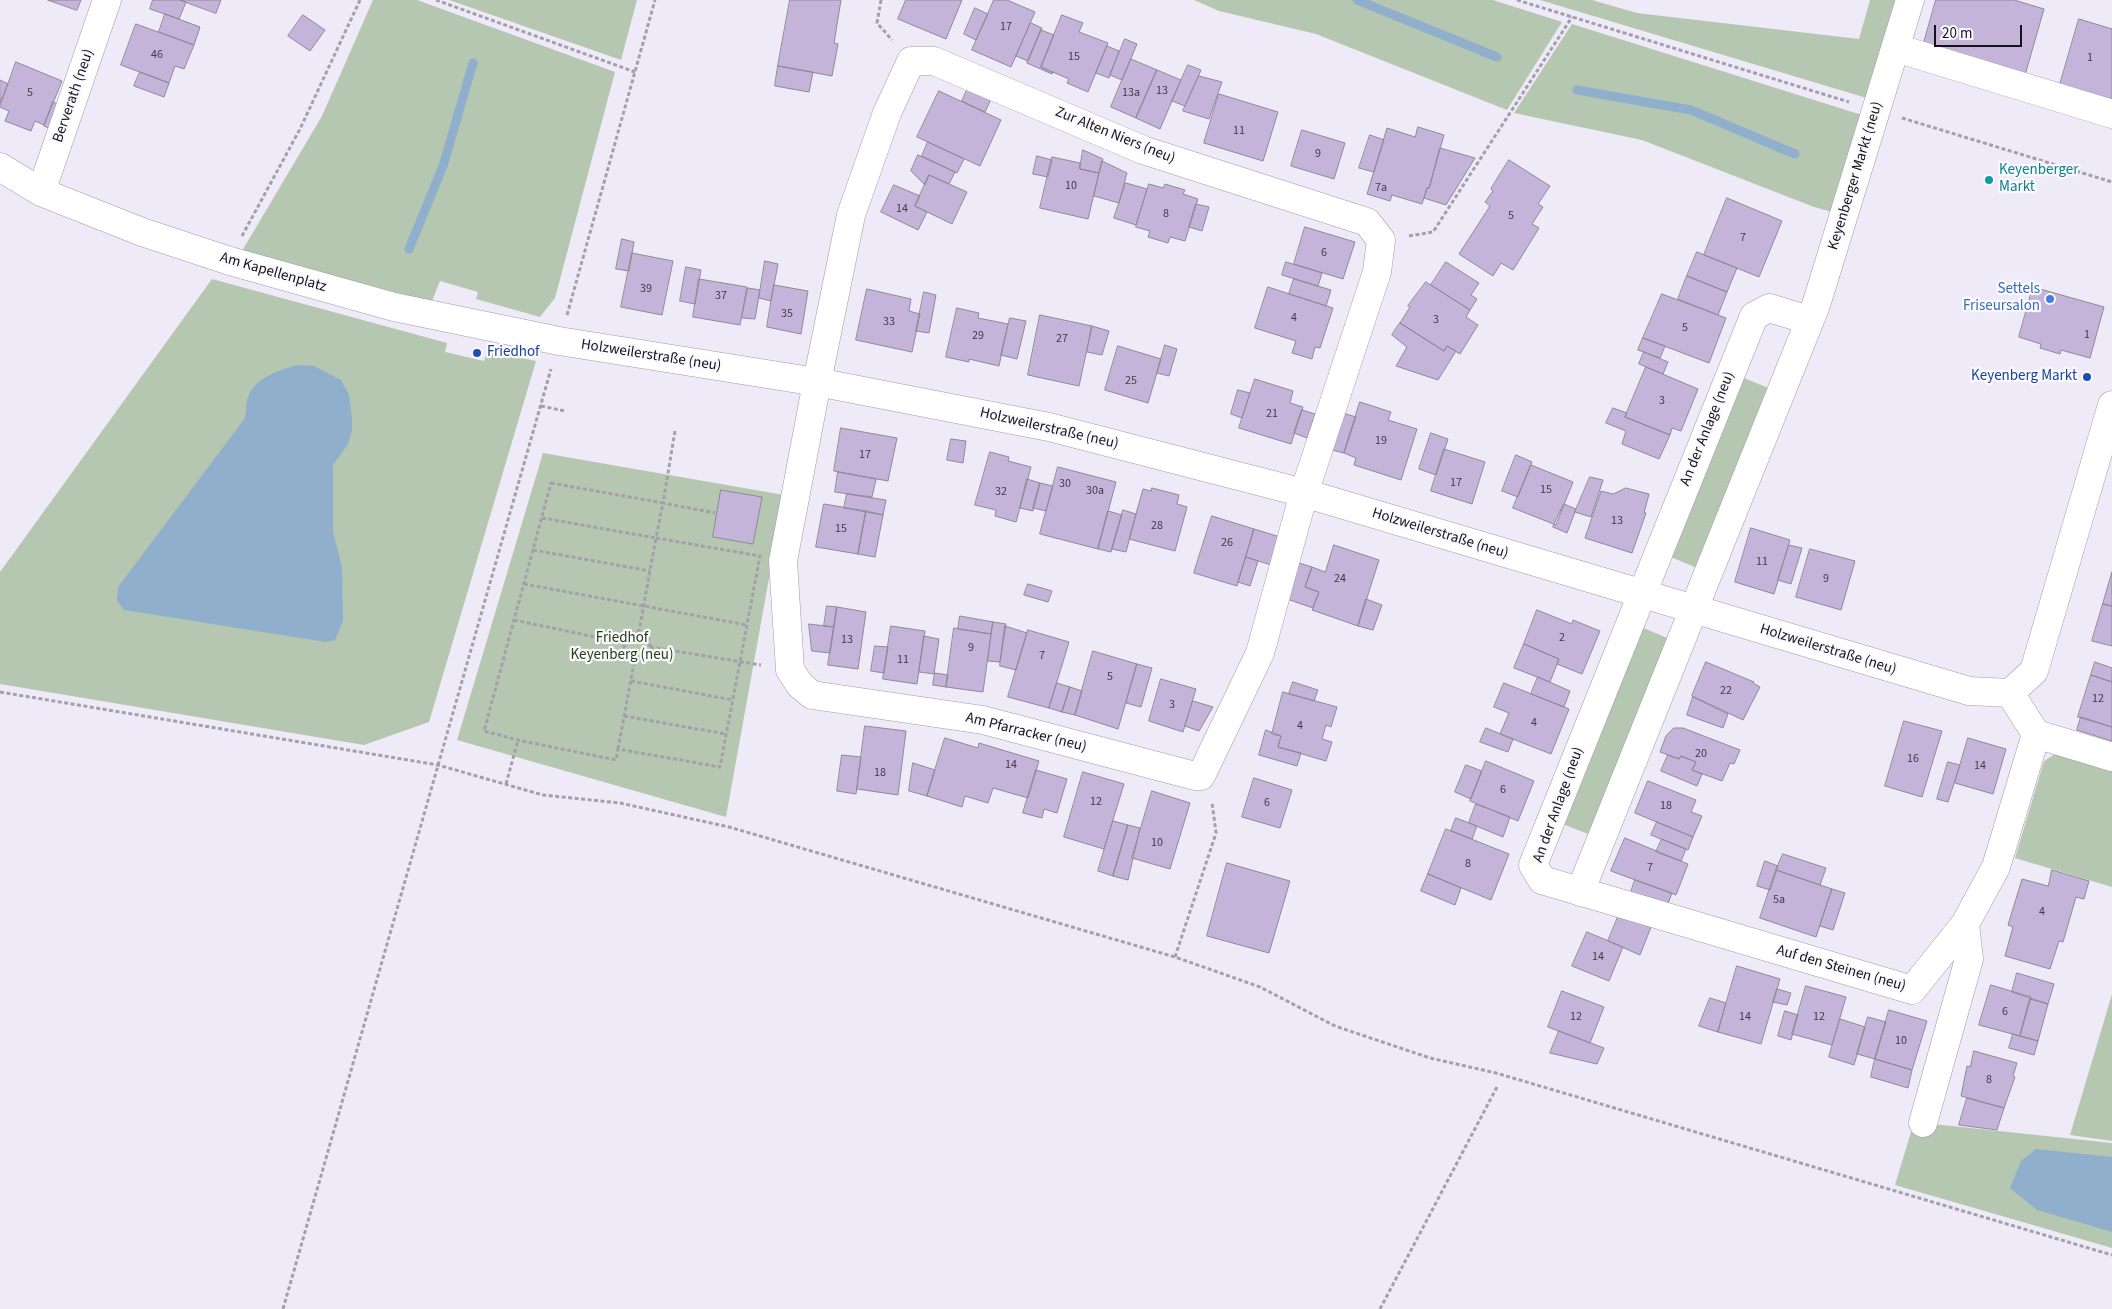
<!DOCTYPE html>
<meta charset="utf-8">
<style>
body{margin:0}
#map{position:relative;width:2112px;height:1309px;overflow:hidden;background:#efeaf8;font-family:"Source Sans 3",sans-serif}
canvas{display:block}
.scale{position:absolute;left:1934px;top:25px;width:88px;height:22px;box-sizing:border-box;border:2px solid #151317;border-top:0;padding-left:6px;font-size:15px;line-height:18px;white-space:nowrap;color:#151317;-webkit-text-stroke:4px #fbf9fe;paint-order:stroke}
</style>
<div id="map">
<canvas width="2112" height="1309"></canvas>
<div class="scale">20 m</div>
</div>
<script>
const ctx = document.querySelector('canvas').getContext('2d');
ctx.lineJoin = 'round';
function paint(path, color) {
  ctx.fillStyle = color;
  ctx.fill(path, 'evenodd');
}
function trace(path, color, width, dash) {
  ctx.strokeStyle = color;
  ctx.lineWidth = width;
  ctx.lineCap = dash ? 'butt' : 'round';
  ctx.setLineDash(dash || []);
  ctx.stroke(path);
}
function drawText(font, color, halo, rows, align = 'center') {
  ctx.font = font + ' "Source Sans 3",sans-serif';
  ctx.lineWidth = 4.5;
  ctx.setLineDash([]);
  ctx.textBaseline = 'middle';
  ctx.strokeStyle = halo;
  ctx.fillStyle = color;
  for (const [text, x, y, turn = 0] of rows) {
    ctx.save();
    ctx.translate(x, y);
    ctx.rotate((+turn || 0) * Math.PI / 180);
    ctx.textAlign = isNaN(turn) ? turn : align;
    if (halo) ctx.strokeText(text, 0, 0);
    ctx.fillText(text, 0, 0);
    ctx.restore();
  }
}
paint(new Path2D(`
 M373,0h44l198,72 -60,226 -15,19 -64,-18 2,-7 -38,-11 -8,20 -69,-16 -121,-34 80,-135z
 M449,0h188l-16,60z
 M1194,0h299l69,22 -55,88 -191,-76 -97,-23z
 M1540,0h52l45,13 222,26 11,-39h28l-28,99z
 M1572,24l290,91 -26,98 -22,-6 -172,-67 -128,-27z
 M212,279l235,64 -2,9 39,9 3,-10 49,10 -107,361 -65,23 -364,-61v-112z
 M1739,376l32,13 -74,179 -31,-13z
 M543,453l241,42 -58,322 -269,-77z
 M1641,627l31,13 -81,195 -31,-12z
 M2060,751l52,15v121l-97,-29 29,-97z
 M2112,994v147l-42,-6z
 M1914,1122l198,21v105l-217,-63z`), '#b5c7b0');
paint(new Path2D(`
 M297,365l17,1 27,14 8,15 3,23v13l-4,13 -15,21v67l9,35 1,54 -8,19 -9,2 -202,-32 -7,-9 1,-14 127,-169c1,-7 1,-16 4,-23 6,-17 33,-26 48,-30z
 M2036,1149l76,8v75l-75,-22 -27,-22 11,-27z`), '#8fafcd');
trace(new Path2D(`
 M1357,0l140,57
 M1577,90l114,20 104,44
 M409,249l34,-83 30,-103`), '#8fafcd', 9);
const building = new Path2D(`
 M48,0h33l-4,10z
 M153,0h27l6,2 -7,17 -29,-10z
 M180,0h41l-5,13z
 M790,0h51l-7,43 4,1 -6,32 -54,-10z
 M906,0h56l-16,39 -48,-20z
 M994,0h13l28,12 -24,55 -39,-17z
 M1936,0h78l30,9 -19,66 -102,-29z
 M975,8l13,6 -12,26 -12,-6z
 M165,14l35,13 -6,18 -35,-13z
 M303,15l22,15 -15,21 -22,-15z
 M1062,15l21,8 -4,9 29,11 -20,49 -21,-9 2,-4 -28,-12z
 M2079,19l33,10v74l-53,-15z
 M1031,23l11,5 -14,33 -12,-5z
 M136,24l58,21 -10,24 -9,-3 -6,17 -48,-18z
 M1041,30l13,5 -13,32 12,6 -1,1 -25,-11z
 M1125,39l12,5 -15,36 -12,-5z
 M1107,46l12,5 -10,27 -13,-5z
 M1131,59l26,11 -21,48 -25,-11z
 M16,62l46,19 -18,44 -9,-4 -4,10 -26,-10 4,-10 -9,-4z
 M1188,65l13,5 -16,36 -13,-5z
 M778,66l35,6 -4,20 -34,-6z
 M1157,70l24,10 -21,49 -24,-11z
 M140,72l29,11 -5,14 -30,-11z
 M1199,76l23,6 -13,37 -26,-8z
 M0,80l8,4 -8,19z
 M968,88l23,11 -6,13 -23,-11z
 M939,91l62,29 -21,46 -63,-29z
 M1219,94l59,18 -15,49 -59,-18z
 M53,102l12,5 -9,24 -12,-5z
 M1418,127l26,8 -15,53h-2l-5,16 -30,-9 -2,6 -23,-7 20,-66 28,9z
 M1302,130l43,13 -11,36 -43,-13z
 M1370,135l14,5 -10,32 -15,-4z
 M928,142l36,17 -7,14 -35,-17z
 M1440,148l35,10 -29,47 -22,-7 3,-10h2z
 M1083,150l20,9 -4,14 -19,-4z
 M918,155l37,17 -6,12 -20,-9 -4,10 -14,-14z
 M1037,156l15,4 -4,17 -15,-3z
 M1052,157l28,6v6l19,4 -11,46 -48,-11z
 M1509,160l41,26 -12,18 5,3 -11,17 7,4 -19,31 -7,11 -12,-7 -8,13 -34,-22 31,-48 -5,-4 8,-11 -2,-2z
 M1102,161l25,12 -8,30 -25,-7z
 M929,175l38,17 -15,32 -37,-18z
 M1126,183l21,6 -11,36 -22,-7z
 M1149,184l14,4 2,-4 20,6 -2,4 15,5 -13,42 -15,-4 -2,6 -20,-6 2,-6 -14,-4z
 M894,185l26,11 -5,10 12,6 -9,18 -37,-18z
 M1727,198l55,23 -23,56 -55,-22z
 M1196,204l13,3 -7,24 -13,-4z
 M1305,227l50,15 -12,37 -49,-15z
 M622,239l12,3 -5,29 -13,-2z
 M1697,252l40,16 -10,24 -40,-16z
 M632,253l41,8 -11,54 -41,-8z
 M765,261l13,3 -7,37 -12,-3z
 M1286,262l36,11 -4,13 -36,-11z
 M1446,262l33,21 -8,12 6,4 -7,11 -39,-25z
 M686,267l15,3 -6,34 -15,-3z
 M1687,276l40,16 -9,23 -40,-16z
 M699,279l48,8 -7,38 -47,-8z
 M1294,279l37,11 -5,16 -37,-12z
 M1426,282l44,28 -4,7 12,8 -18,29 -13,-8 -3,5 -44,-28 10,-16 -2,-1z
 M774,285l34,6 -7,43 -34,-7z
 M1268,287l65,21 -13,40 -5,-1 -3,12 -20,-6 4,-12 -41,-13z
 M2033,287l71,20 -14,51 -29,-8 -1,4 -20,-6 1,-4 -22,-7z
 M748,288l12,2 -5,29 -13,-1z
 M867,289l44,10 -2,12 11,3 -8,38 -56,-12z
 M924,292l12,3 -7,38 -13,-2z
 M1662,294l64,24 -17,45 -66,-25z
 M957,308l22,5 -1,5 30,6 -9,42 -30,-7v3l-23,-5z
 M1040,315l52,11 -13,60 -51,-11z
 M1010,318l16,3 -9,38 -16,-4z
 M1400,323l44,28 3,-5 9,5 -18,29 -42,-14 11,-19 -15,-12z
 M1092,326l17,5 -7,24 -15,-3z
 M1643,338l22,8 -5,12 -22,-8z
 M1165,345l12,4 -8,27 -12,-3z
 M1118,346l43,13 -13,44 -43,-13z
 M1644,352l24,10 -5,12 -24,-10z
 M1646,367l52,22 -17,42 -9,-3 -2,7 -45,-18z
 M1255,379l38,12 -3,12 13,4 -12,37 -52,-16z
 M1238,390l12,3 -8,25 -11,-4z
 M1360,402l31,10 -3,8 29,9 -16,51 -47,-15 2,-7 -12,-5z
 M1613,408l14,5 -2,4 45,18 -11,24 -37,-15 4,-13 -20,-8z
 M1302,410l13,4 -8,24 -13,-5z
 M1343,413l13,4 -12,36 -12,-3z
 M841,428l56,10 -9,43 -54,-10z
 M1431,433l17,6 -12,36 -17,-6z
 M951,439l15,2 -3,22 -16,-3z
 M1444,449l41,13 -13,42 -41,-13z
 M990,452l19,5 -1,4 23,6 -15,55 -21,-6 1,-6 -21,-5z
 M1516,455l16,7 -14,35 -16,-6z
 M1531,465l42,17 -17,43 -43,-17z
 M1058,467l58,15 -18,67 -58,-15z
 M838,472l38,7 -4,18 -37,-5z
 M1590,477l13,3 -12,37 -16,-5z
 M1027,479l13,4 -7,28 -13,-3z
 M1040,483l13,3 -7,25 -13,-3z
 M1152,488l27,7 -2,9 10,3 -12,44 -46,-12 14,-50 8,2z
 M1626,488l23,6 -5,19h2l-14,40 -47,-15 16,-47 12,3z
 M721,490l41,7 -9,47 -40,-7z
 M847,494l39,6 -3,15 -39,-7z
 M824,504l42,7 -8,43 -42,-7z
 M1564,504l12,5 -9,24 -14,-6z
 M1123,510l13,4 -10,38 -14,-3z
 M866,511l17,4 -8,42 -17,-3z
 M1108,511l14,4 -11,37 -13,-3z
 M1212,516l42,13 -17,57 -43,-13z
 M1751,528l39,12 -16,54 -39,-12z
 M1254,529l26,8 -9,28 -25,-8z
 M1334,545l45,15 -21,66 -46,-16 7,-18 -14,-5 7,-20 13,5z
 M1789,545l13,3 -11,36 -13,-4z
 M1810,549l45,12 -14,49 -45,-13z
 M1246,557l12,4 -8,25 -12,-4z
 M1299,563l13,4 -7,20 14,5 -6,16 -26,-9z
 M2112,572v34l-9,-2z
 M1028,584l24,7 -4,11 -24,-7z
 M1366,599l16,6 -9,25 -15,-4z
 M2103,604l9,2v40l-20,-5z
 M827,606l10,1 -3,20 -10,-1z
 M837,607l29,5 -8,57 -30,-4z
 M1537,610l35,14 1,-4 27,11 -18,43 -25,-10 2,-5 -35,-15z
 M960,616l33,6 -2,12 -33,-5z
 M993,622l13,2 -6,38 -12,-1z
 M809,624l25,3 -4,26 -18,-2z
 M891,626l34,5 -8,53 -34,-5z
 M1005,626l22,7 -11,37 -16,-4z
 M954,628l37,6 -8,58 -37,-5z
 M1028,630l41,12 -20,66 -41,-11z
 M924,636l15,3 -5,35 -15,-2z
 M1524,644l35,15 -9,23 -36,-14z
 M875,646l13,1 -4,26 -13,-2z
 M1093,651l44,13 -19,65 -43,-14z
 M1706,662l48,20 -1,1 7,4 -17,33 -51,-24z
 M2095,662l17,6v14l-21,-7z
 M1137,664l15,4 -11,39 -15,-4z
 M935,673l13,2 -2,12 -13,-2z
 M2091,675l21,7v45l-34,-10z
 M1538,677l32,14 -6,16 -33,-13z
 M1161,679l35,10 -13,43 -34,-11z
 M1293,682l25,8 -4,11 -25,-7z
 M1057,683l13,4 -8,25 -13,-4z
 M1504,683l65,26 -18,45 -51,-20 9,-21 -15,-6z
 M1070,687l12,4 -7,24 -13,-3z
 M1283,692l54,15 -6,20 -5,-2 -4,14 10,3 -6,19 -48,-14 3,-11 -9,-2z
 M1693,697l35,17 -5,14 -36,-13z
 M1193,701l20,6 -14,24 -14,-5z
 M2081,717l31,10v14l-35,-11z
 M1904,721l38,10 -20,66 -37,-11z
 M865,726l41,5 -8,64 -41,-6z
 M1486,728l27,11 -5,13 -28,-10z
 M1674,728h9l57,22 -6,14 -4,-1 -8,18 -30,-11 4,-8 -15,-6 -2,3 -19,-7 6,-16z
 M1266,730l15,6 -3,11 23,6 -4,13 -38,-11z
 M945,738l33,10 1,-5 60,18 -11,37 -35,-10 -5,15 -23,-7 -3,11 -35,-11z
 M1968,738l38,11 -13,45 -38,-11z
 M842,755l19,2 -5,37 -19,-3z
 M1668,755l11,4 2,-3 15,6 -4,8 10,4 -5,12 -36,-15z
 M1486,761l48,20 -16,40 -48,-20z
 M1948,762l12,3 -12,37 -11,-3z
 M913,763l22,7 -8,26 -18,-5z
 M1466,765l16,6 -11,28 -16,-7z
 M1036,770l31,9 -10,34 -13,-4 -2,9 -19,-5z
 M1083,772l41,12 -20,65 -40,-12z
 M1254,778l38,12 -12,38 -38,-11z
 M1648,781l48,19 -5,12 11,4 -9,21 -58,-24z
 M1152,791l38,12 -20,66 -38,-11z
 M1476,804l34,13 -7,20 -34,-14z
 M1456,818l21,8 -5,13 -21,-8z
 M1113,821l15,4 -15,51 -15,-5z
 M1657,822l36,15 -5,13 -37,-15z
 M1128,825l12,3 -12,52 -15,-4z
 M1446,829l63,25 -18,46 -63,-26z
 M1625,838l63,26 -12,31 -65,-24z
 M1662,839l24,10 -5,12 -25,-9z
 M1783,854l43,14 -6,17 -44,-15z
 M1765,861l13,5 -8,24 -13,-4z
 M1227,863l63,18 -21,72 -62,-17z
 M1776,870l56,19 -16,48 -56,-19z
 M2052,870l37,11 -5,18 -8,-2 -13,45 -4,-1 -9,28 -45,-13 8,-29 -5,-2 14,-46 26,7z
 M1428,874l33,14 -6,17 -34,-14z
 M1635,880l37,13 -5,13 -37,-11z
 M1832,889l13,4 -12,37 -13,-4z
 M1618,917l33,10 -11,28 -32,-14z
 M1587,932l36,15 -14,34 -37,-15z
 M1737,966l43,13 -19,65 -43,-12z
 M2017,973l37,11 -6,20 -36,-12z
 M1991,985l40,12 -11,39 -41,-11z
 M1806,986l40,11 -14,48 -40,-11z
 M1777,989l14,4 -4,12 -14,-3z
 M1562,991l42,16 -14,36 -42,-16z
 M1710,998l16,5 -8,29 -19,-6z
 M2030,999l18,5 -10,37 -18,-5z
 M1889,1010l38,11 -15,49 -37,-11z
 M1785,1011l13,4 -7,25 -13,-4z
 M1868,1017l18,5 -11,37 -18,-5z
 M1840,1019l25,8 -11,38 -25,-8z
 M1559,1031l45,17 -7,16 -47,-11z
 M2013,1034l25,7 -4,14 -25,-7z
 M1974,1051l43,12 -4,13 2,1 -11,31 -43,-12 6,-30 3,1z
 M1875,1059l37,11 -4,18 -37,-11z
 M1967,1098l37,10 -7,22 -38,-5z`);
paint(building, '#c5b4da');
trace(building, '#8e8996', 1);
const minor = new Path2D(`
 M1896,48l216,66
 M911,61h23l209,89 224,72 14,18 -4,32 -73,221 -44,160 -59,123h-6l-212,-56 -171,-25 -12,-10 -10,-15 -7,-109 34,-179 34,-167 36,-102z
 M0,167l41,25 101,40 88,29 164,46 165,34 258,41 232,45 255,66 665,198 41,2 24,-22 78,-266
 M41,192l66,-192
 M1809,320l-40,-12 -15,8 -221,549 9,15 370,110 53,-66 31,-57 40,-133
 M2010,693l26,41 76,23
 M1580,892l236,-587 94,-305
 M1923,1123l46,-164 -4,-35`);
trace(minor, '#a09ba7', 29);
trace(new Path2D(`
 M436,0l199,72
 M881,0l-4,23 15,17
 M1517,0l332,102
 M1902,118l210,64
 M242,236l58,-107 60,-129
 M1409,236l24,-4 139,-215
 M567,315l88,-315
 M541,406l24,5
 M675,431l-12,72 52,10
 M551,483l112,20 -7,35 104,18 -40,211 -102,-18 -2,11 -98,-20 -34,-9z
 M542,518l114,20 -17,93
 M533,550l117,21
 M524,584l223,41
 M514,620l110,23
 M624 645a13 13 0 1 1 26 0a13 13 0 1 1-26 0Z
 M650,647l111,18
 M631,681l102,19
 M0,692l438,73 105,30 77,8 109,24 446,130 85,30 75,39 95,32 66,15 616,182
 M624,716l102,18
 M618,749l17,-91
 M506,784l12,-44
 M1175,957l41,-124 -4,-31
 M283,1309l268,-940
 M1380,1309l118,-224`), '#a4a0ab', 3, [4, 2.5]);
trace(minor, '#fff', 28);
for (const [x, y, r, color] of [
 [1989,180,5,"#0f9aa8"],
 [2050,299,5,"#3f7fe0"],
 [477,353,5,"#1a4fb4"],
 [2087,377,5,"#1a4fb4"]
]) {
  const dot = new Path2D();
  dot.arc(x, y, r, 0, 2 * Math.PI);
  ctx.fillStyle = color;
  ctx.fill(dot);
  trace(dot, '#fbf9fe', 2);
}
drawText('12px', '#413b48', null, [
 ["17",1006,27],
 ["46",157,55],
 ["15",1074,57],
 ["1",2090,58],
 ["13",1162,91],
 ["5",30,93],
 ["13a",1131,93],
 ["11",1239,131],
 ["9",1318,154],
 ["10",1071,186],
 ["7a",1381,188],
 ["14",902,209],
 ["8",1166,214],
 ["5",1511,216],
 ["7",1743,238],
 ["6",1324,253],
 ["39",646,289],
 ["37",721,296],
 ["35",787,314],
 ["4",1294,318],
 ["3",1436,320],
 ["33",889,322],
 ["5",1685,328],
 ["1",2087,335],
 ["29",978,336],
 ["27",1062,339],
 ["25",1131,381],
 ["3",1662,401],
 ["21",1272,414],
 ["19",1381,441],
 ["17",865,455],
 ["17",1456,483],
 ["30",1065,484],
 ["15",1546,490],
 ["30a",1095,491],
 ["32",1001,492],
 ["13",1617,521],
 ["28",1157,526],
 ["15",841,529],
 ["26",1227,543],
 ["11",1762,562],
 ["24",1340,579],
 ["9",1826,579],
 ["2",1562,638],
 ["13",847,640],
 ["9",971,648],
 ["7",1042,656],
 ["11",903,660],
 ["5",1110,677],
 ["22",1726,691],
 ["12",2098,699],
 ["3",1172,705],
 ["4",1534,723],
 ["4",1300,726],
 ["20",1701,754],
 ["16",1913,759],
 ["14",1011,765],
 ["14",1980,766],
 ["18",880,773],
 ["6",1503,790],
 ["12",1096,802],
 ["6",1267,803],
 ["18",1666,806],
 ["10",1157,843],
 ["8",1468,864],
 ["7",1650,868],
 ["5a",1779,900],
 ["4",2042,912],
 ["14",1598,957],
 ["6",2005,1012],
 ["12",1576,1017],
 ["14",1745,1017],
 ["12",1819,1017],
 ["10",1901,1041],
 ["8",1989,1080]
]);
drawText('15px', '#151317', '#fbf9fe', [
 ["Berverath (neu)",74,96,-71],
 ["Zur Alten Niers (neu)",1115,136,22],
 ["Keyenberger Markt (neu)",1856,176,-73],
 ["Am Kapellenplatz",273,273,16],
 ["Holzweilerstraße (neu)",651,356,9],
 ["Holzweilerstraße (neu)",1049,429,13],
 ["An der Anlage (neu)",1708,429,-68],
 ["Holzweilerstraße (neu)",1440,534,17],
 ["Holzweilerstraße (neu)",1828,650,17],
 ["Am Pfarracker (neu)",1026,733,14],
 ["An der Anlage (neu)",1559,805,-70],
 ["Auf den Steinen (neu)",1841,969,16]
]);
drawText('15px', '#0d838f', '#fbf9fe', [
 ["Keyenberger",1999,171],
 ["Markt",1999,188]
], 'left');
drawText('15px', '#366cbe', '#fbf9fe', [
 ["Settels",2040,290],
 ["Friseursalon",2040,307]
], 'right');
drawText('15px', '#164399', '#fbf9fe', [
 ["Friedhof",487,353],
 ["Keyenberg Markt",2077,377,"right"]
], 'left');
drawText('15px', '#1b3f0f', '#fbf9fe', [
 ["Friedhof",622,639],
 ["Keyenberg (neu)",622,656]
]);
</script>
